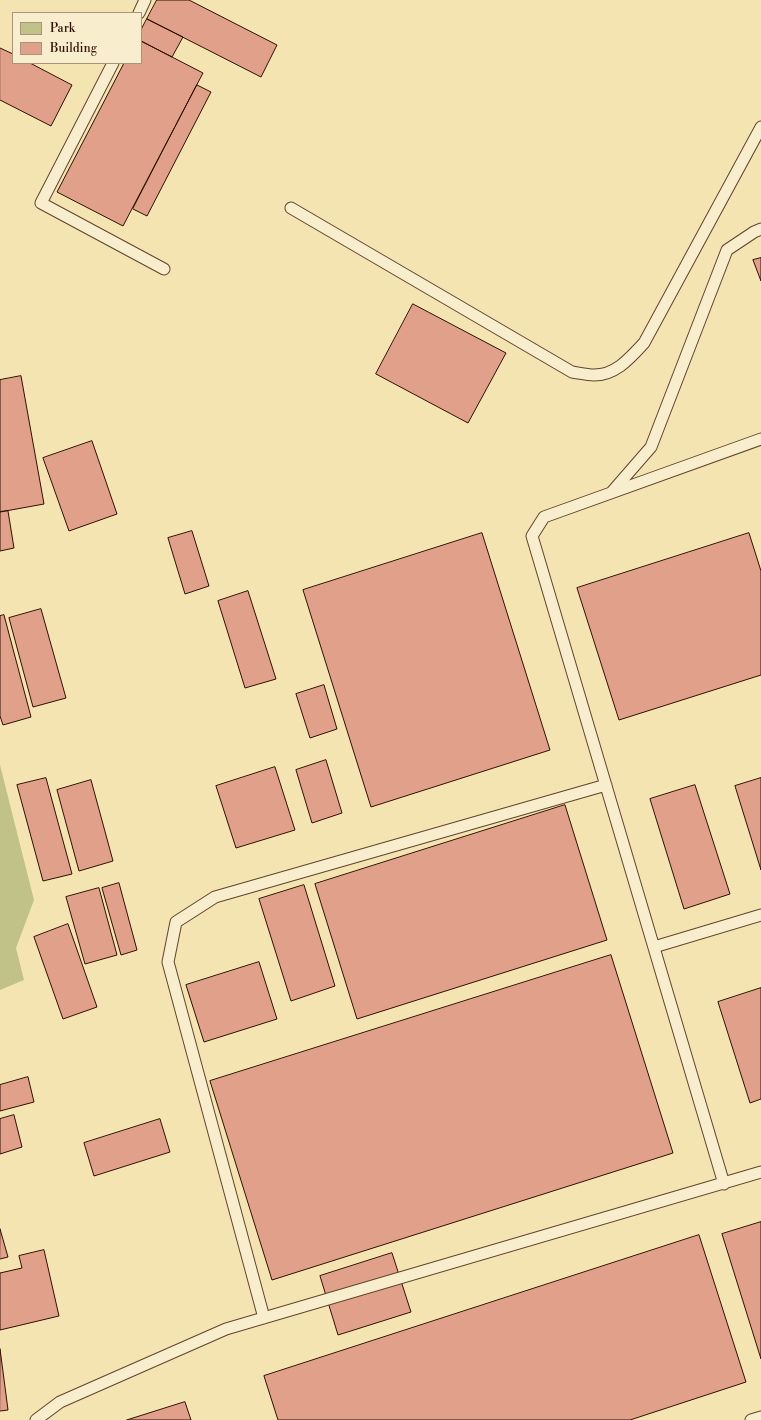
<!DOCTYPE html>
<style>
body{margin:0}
#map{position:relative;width:761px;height:1420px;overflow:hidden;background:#f4e4b2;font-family:"Libre Bodoni",serif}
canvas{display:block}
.legend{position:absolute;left:12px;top:12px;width:130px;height:52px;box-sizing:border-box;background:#f8edcd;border:1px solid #a8957b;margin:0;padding:5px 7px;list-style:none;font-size:12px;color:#2f1000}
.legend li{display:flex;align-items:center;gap:8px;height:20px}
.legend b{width:20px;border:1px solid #a8957b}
</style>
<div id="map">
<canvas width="761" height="1420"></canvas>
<ul class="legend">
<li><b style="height:11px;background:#c1c288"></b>Park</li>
<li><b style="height:11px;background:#e1a089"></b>Building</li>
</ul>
</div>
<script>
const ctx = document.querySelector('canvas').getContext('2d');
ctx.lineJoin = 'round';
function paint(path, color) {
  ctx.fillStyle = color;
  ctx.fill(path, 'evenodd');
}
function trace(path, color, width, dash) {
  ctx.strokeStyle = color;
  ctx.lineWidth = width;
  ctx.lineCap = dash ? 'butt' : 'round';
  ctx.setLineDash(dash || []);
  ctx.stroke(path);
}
paint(new Path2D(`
 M0,765l34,135 -18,48 8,32 -24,10z`), '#c1c288');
const building = new Path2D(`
 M157,0h32l88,45 -16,32 -114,-58z
 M147,19l36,18 -11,20 -31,-16v-11z
 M141,41l62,32 -80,153 -66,-34 67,-129h17z
 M0,48l13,6v9h17l42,22 -21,41 -51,-26z
 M197,85l14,7 -64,124 -14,-7z
 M761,258v23l-8,-21z
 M413,304l93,49 -38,70 -92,-49z
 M21,376l23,128 -44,8v-132z
 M92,441l25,73 -48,17 -26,-73z
 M8,511l6,37 -14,3v-39z
 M192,531l17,55 -24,8 -17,-56z
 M482,533l68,217 -179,57 -68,-217z
 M749,533l12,38v104l-142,45 -42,-132z
 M248,591l28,88 -31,9 -27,-87z
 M41,609l25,89 -33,9 -24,-89z
 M4,615l27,102 -28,8 -3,-9v-100z
 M324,685l13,44 -27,9 -14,-44z
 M326,760l16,53 -30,10 -16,-53z
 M275,767l20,63 -59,18 -20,-62z
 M46,778l26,96 -29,7 -26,-96z
 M761,778v92l-26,-84z
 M91,780l22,81 -34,10 -22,-81z
 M695,785l35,109 -46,15 -34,-110z
 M565,805l42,135 -250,79 -42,-135z
 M119,883l18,67 -16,5 -19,-67z
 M304,885l31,101 -44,15 -32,-102z
 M99,888l18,67 -32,9 -19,-67z
 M68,924l29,83 -34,12 -29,-82z
 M611,955l62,198 -401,127 -62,-199z
 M259,962l18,57 -73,23 -18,-57z
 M761,988v111l-11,4 -32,-101z
 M28,1077l6,25 -34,9v-26z
 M14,1115l8,32 -22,7v-35z
 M160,1119l10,33 -76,24 -10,-33z
 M761,1222v137l-39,-125z
 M0,1229l8,28 -8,2z
 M699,1235l47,147 -116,38h-352l-14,-44z
 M44,1250l15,66 -59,14v-57l22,-5 -3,-12z
 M392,1253l19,59 -73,23 -18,-59z
 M0,1349l8,61 -8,1z
 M185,1402l6,18h-64z`);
paint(building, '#e1a089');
trace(building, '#2f1000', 1);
const lane = new Path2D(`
 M139,13l6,-13
 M113,63l-72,140 123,66
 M291,208l281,164c7,1 15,3 22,3 22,0 36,-17 50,-32l117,-216
 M611,493l40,-46 76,-197 27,-18 7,-3
 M654,947l107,-32
 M724,1184l-192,-648 12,-19 217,-78
 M264,1318l-96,-356 8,-40 39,-25 391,-112
 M36,1420l24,-18 166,-73 535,-157
 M751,1420l10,-3`);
trace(lane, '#60452c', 13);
trace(lane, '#f8edcd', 11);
</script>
